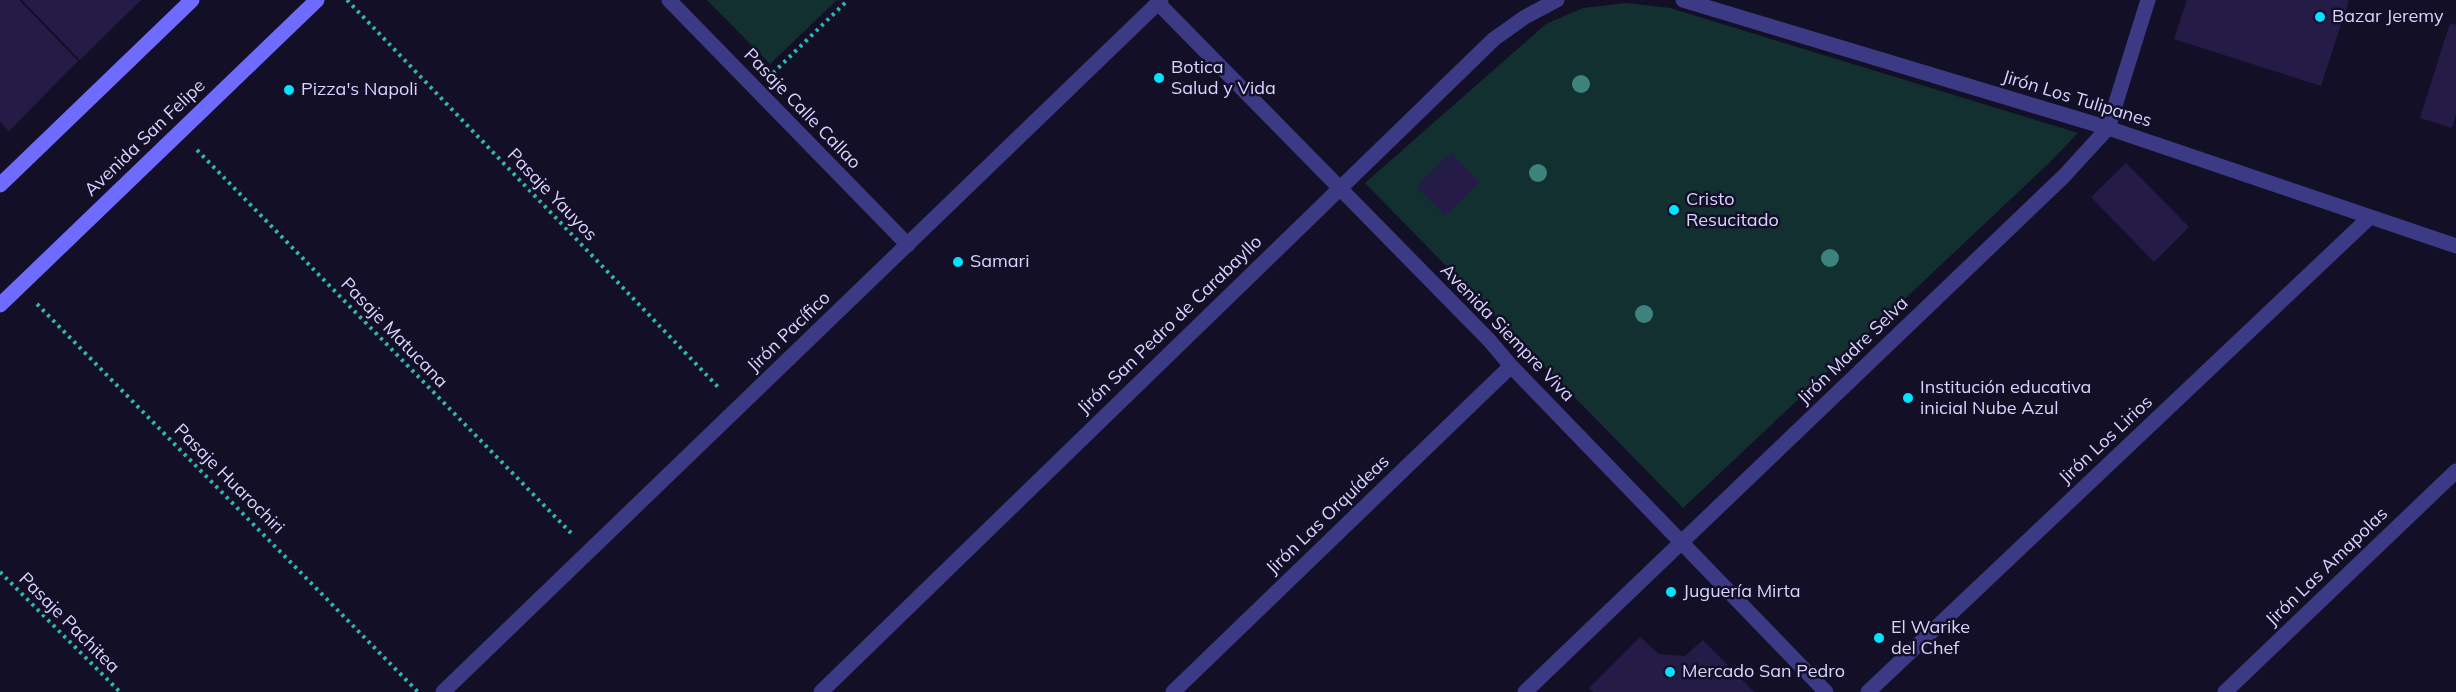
<!DOCTYPE html>
<meta charset="utf-8">
<style>
body{margin:0}
canvas{display:block;background:#130f26}
</style>
<canvas width="2456" height="692"></canvas>
<script>
const ctx = document.querySelector('canvas').getContext('2d');
ctx.lineJoin = 'round';
function paint(path, color) {
  ctx.fillStyle = color;
  ctx.fill(path, 'evenodd');
}
function trace(path, color, width, dash) {
  ctx.strokeStyle = color;
  ctx.lineWidth = width;
  ctx.lineCap = dash ? 'butt' : 'round';
  ctx.setLineDash(dash || []);
  ctx.stroke(path);
}
function drawText(font, color, halo, rows, align = 'center') {
  ctx.font = font + ' Mulish,sans-serif';
  ctx.lineWidth = 5;
  ctx.setLineDash([]);
  ctx.textBaseline = 'middle';
  ctx.strokeStyle = halo;
  ctx.fillStyle = color;
  for (const [text, x, y, turn = 0] of rows) {
    ctx.save();
    ctx.translate(x, y);
    ctx.rotate((+turn || 0) * Math.PI / 180);
    ctx.textAlign = isNaN(turn) ? turn : align;
    if (halo) ctx.strokeText(text, 0, 0);
    ctx.fillText(text, 0, 0);
    ctx.restore();
  }
}
paint(new Path2D(`
 M707,0h130l-67,64z
 M1626,3l44,5 408,125 -29,30 -366,345 -318,-325 181,-159 37,-16z`), '#12302f');
paint(new Path2D(`
 M0,0h19l59,61 -69,70 -9,-9z
 M22,0h119l-61,60z
 M2187,0h162l-28,86 -147,-47z
 M2450,23l6,2v89l-4,14 -32,-10z
 M1451,152l29,30 -35,34 -29,-29z
 M2126,163l63,64 -35,35 -63,-65z
 M1640,637l19,17 26,2 18,-16 51,52h-161l-4,-4z`), '#241b47');
trace(new Path2D(`
 M347,0l373,389
 M773,73l75,-73
 M197,150l374,383
 M37,304l381,388
 M0,572l120,120`), '#2fb8b0', 4, [3, 4.5]);
trace(new Path2D(`
 M669,0l239,245
 M1683,0l425,128 348,118
 M1158,3l331,337 22,26 315,326
 M443,692l718,-692
 M821,692l673,-653 31,-22 32,-17
 M1173,692l338,-326
 M1525,692l539,-516 44,-48 40,-128
 M1868,692l502,-475
 M2225,692l231,-221`), '#3d3a85', 15);
trace(new Path2D(`
 M0,185l192,-185
 M0,305l317,-305`), '#6f6bff', 15);
ctx.fillStyle = '#3d827b';
for (const [x, y] of [
 [1581,84],
 [1538,173],
 [1830,258],
 [1644,314]
]) {
  ctx.beginPath();
  ctx.arc(x, y, 9, 0, 2 * Math.PI);
  ctx.fill();
}
for (const [x, y, r, color] of [
 [2320,17,6,"#00e5ff"],
 [1159,78,6,"#00e5ff"],
 [289,90,6,"#00e5ff"],
 [1674,210,6,"#00e5ff"],
 [958,262,6,"#00e5ff"],
 [1908,398,6,"#00e5ff"],
 [1671,592,6,"#00e5ff"],
 [1879,638,6,"#00e5ff"],
 [1670,672,6,"#00e5ff"]
]) {
  const dot = new Path2D();
  dot.arc(x, y, r, 0, 2 * Math.PI);
  ctx.fillStyle = color;
  ctx.fill(dot);
  trace(dot, '#130f26', 2);
}
drawText('18px', '#d9d4ff', '#130f26', [
 ["Bazar Jeremy",2332,17],
 ["Botica",1171,68],
 ["Salud y Vida",1171,89],
 ["Pizza's Napoli",301,90],
 ["Cristo",1686,200],
 ["Resucitado",1686,221],
 ["Samari",970,262],
 ["Institución educativa",1920,388],
 ["inicial Nube Azul",1920,409],
 ["Juguería Mirta",1683,592],
 ["El Warike",1891,628],
 ["del Chef",1891,649],
 ["Mercado San Pedro",1682,672]
], 'left');
drawText('18px', '#d9d4ff', '#130f26', [
 ["Jirón Los Tulipanes",2077,99,17],
 ["Pasaje Calle Callao",802,109,46],
 ["Avenida San Felipe",145,138,-44],
 ["Pasaje Yauyos",552,195,46],
 ["Jirón San Pedro de Carabayllo",1170,325,-44],
 ["Jirón Pacífico",789,332,-44],
 ["Pasaje Matucana",394,333,46],
 ["Avenida Siempre Viva",1507,333,46],
 ["Jirón Madre Selva",1853,351,-44],
 ["Jirón Los Lirios",2106,440,-43],
 ["Pasaje Huarochiri",229,479,45],
 ["Jirón Las Orquídeas",1328,515,-44],
 ["Jirón Las Amapolas",2327,567,-44],
 ["Pasaje Pachitea",69,623,45]
]);
</script>
